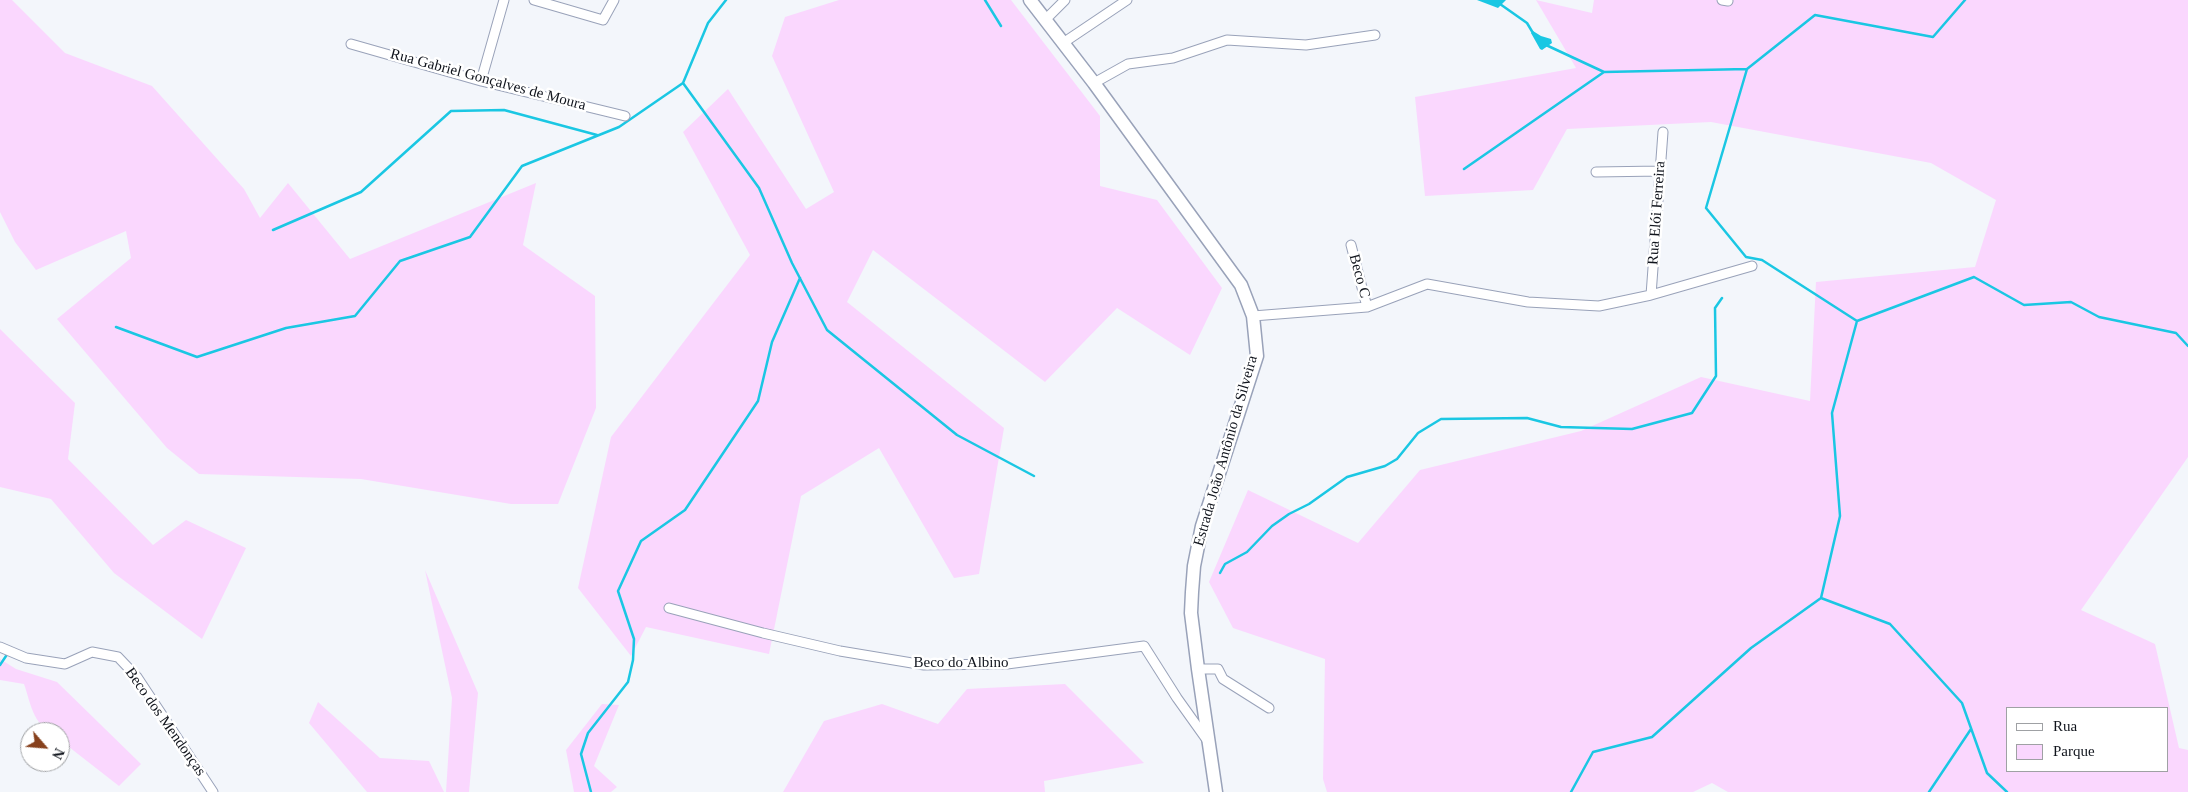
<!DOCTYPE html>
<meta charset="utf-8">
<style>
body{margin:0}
#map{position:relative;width:2188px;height:792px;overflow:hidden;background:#f3f6fb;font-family:"Times New Roman",serif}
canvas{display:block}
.legend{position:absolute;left:2006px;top:707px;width:162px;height:65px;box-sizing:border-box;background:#fff;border:1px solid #9fa1a4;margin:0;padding:6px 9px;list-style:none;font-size:15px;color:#10141c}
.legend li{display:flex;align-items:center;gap:10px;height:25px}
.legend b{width:25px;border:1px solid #9fa1a4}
.north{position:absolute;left:20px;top:722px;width:50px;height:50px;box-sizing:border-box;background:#fff;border:1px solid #9fa1a4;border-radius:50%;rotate:117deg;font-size:14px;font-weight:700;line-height:20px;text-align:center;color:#10141c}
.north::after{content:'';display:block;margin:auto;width:18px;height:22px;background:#87411d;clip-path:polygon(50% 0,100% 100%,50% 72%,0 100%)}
</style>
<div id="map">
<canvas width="2188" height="792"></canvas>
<ul class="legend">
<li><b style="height:6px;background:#fff"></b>Rua</li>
<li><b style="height:14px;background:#fad7fe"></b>Parque</li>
</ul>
<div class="north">N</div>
</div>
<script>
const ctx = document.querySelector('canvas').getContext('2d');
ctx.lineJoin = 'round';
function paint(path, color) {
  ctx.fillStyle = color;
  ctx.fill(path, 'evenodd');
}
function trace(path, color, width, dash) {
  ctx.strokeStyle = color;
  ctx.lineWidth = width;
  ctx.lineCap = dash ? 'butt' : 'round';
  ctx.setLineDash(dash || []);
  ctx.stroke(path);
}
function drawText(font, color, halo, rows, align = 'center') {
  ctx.font = font + ' "Times New Roman",serif';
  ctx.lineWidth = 5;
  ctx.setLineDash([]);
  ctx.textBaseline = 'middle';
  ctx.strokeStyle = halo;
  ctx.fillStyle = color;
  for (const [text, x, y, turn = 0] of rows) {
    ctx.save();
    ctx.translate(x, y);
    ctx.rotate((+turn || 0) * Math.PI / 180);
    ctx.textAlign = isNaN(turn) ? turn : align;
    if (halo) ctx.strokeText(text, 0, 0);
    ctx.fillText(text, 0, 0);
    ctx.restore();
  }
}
paint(new Path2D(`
 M0,0h12l53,53 87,33 92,103 16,29 28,-35 62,76 186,-76 -13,62 72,51 1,112 -38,96h-47l-150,-25 -162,-5 -32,-26 -110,-129 74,-61 -5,-27 -90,39 -21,-28 -15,-30z
 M839,0h172l89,116v70l57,14 65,88 -32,67 -73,-47 -72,74 -172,-132 -26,52 157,126 -25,146 -25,4 -75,-130 -78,48 -32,158 -123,-27 -15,29 -53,-68 33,-151 139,-182 -67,-123 45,-43 78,120 28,-17 -62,-136 13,-39z
 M1536,0l56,13 2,-13h594v457l-107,153 74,34 24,104 9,2v42h-460l-16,-9 -19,9h-366l-4,-13 2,-120 -92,-31 -24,-46 39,-92 110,53 62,-73 161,-39 120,-54 109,24 6,-119 159,-15 21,-67 -65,-37 -220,-41 -144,7 -34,61 -108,6 -10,-99 161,-29zM2007,708h160v63h-160z
 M0,329l75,74 -7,56 85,86 33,-25 60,28 -44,91 -88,-66 -63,-74 -51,-12z
 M425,570l53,123 -9,99h-23l6,-94z
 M0,659l16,10 41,13 84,82 -22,22 -59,-46v-8c-26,0 -29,-28 -36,-48l-24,-4z
 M1065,684l79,79 -100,18 1,11h-262l41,-71 58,-17 56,20 29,-35z
 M318,702l62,56 49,3 15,31h-77l-58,-69z
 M602,704l17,1 -25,61 23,21 -6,5h-37l-8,-42z`), '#fad7fe');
paint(new Path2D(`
 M1477,0h29l-8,8z
 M1533,31l8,5 10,3 1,4 -10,7 -2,-1 -9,-16z`), '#1ac7e3');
trace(new Path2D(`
 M985,0l16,26
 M1965,0l-32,37 -118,-22 -68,54 -41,139 40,49 16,3 95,61 117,-44 50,28 47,-3 28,15 77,16 12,13
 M1500,4l27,19 6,10
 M1546,45l58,27 143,-3
 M683,83l76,105 33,75 35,67 130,105 77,41
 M1464,169l140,-97
 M273,230l88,-38 90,-81 53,-1 93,25
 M116,327l81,30 89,-29 69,-12 45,-55 70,-24 52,-71 97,-39 64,-44 25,-60 18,-23
 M1220,573l5,-9 22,-12 25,-26 17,-12 20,-10 38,-27 38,-11 12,-7 21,-26 23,-14 86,-1 34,9 71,2 60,-16 24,-37 -1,-68 7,-10
 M1821,598l69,26 72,79 25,70 20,19
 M0,665l6,-9
 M591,792l-10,-38 7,-21 40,-51 5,-22 1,-21 -16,-48 23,-50 44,-31 73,-109 14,-59 28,-64
 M1571,792l22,-40 59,-15 99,-89 70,-50 19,-82 -8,-103 25,-92
 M1929,792l42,-63`), '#1ac7e3', 2.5);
const minor = new Path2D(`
 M534,0l69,20 11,-20
 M1722,0l6,1
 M1045,20l20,-20
 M1063,43l64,-43
 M351,44l130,37 144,35
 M481,81l23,-81
 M1094,83l34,-19 45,-6 54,-18 79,5 69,-10
 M1596,172l64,-1
 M1351,245l16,62
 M1651,295l12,-163
 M1253,316l114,-9 60,-23 101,18 71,4 52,-11 101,-29
 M669,608l94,25 77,18 84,14 83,-1 137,-18 33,52 30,42
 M0,647l26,11 39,6 27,-12 26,5 19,20 76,115
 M1198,669h20l5,10 46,29`);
const secondary = new Path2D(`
 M1030,0l64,83 147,202 12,31 4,40 -55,170 -8,40 -2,26 -1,21 7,56 18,123`);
trace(minor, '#99a2b9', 11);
trace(secondary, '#99a2b9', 15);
trace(minor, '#fff', 9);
trace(secondary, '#fff', 12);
drawText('15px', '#10141c', '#fff', [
 ["Rua Gabriel Gonçalves de Moura",488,80,15],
 ["Rua Elói Ferreira",1657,213,-86],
 ["Beco C",1359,276,75],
 ["Estrada João Antônio da Silveira",1226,451,-74],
 ["Beco do Albino",961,663],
 ["Beco dos Mendonças",165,722,55]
]);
</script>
